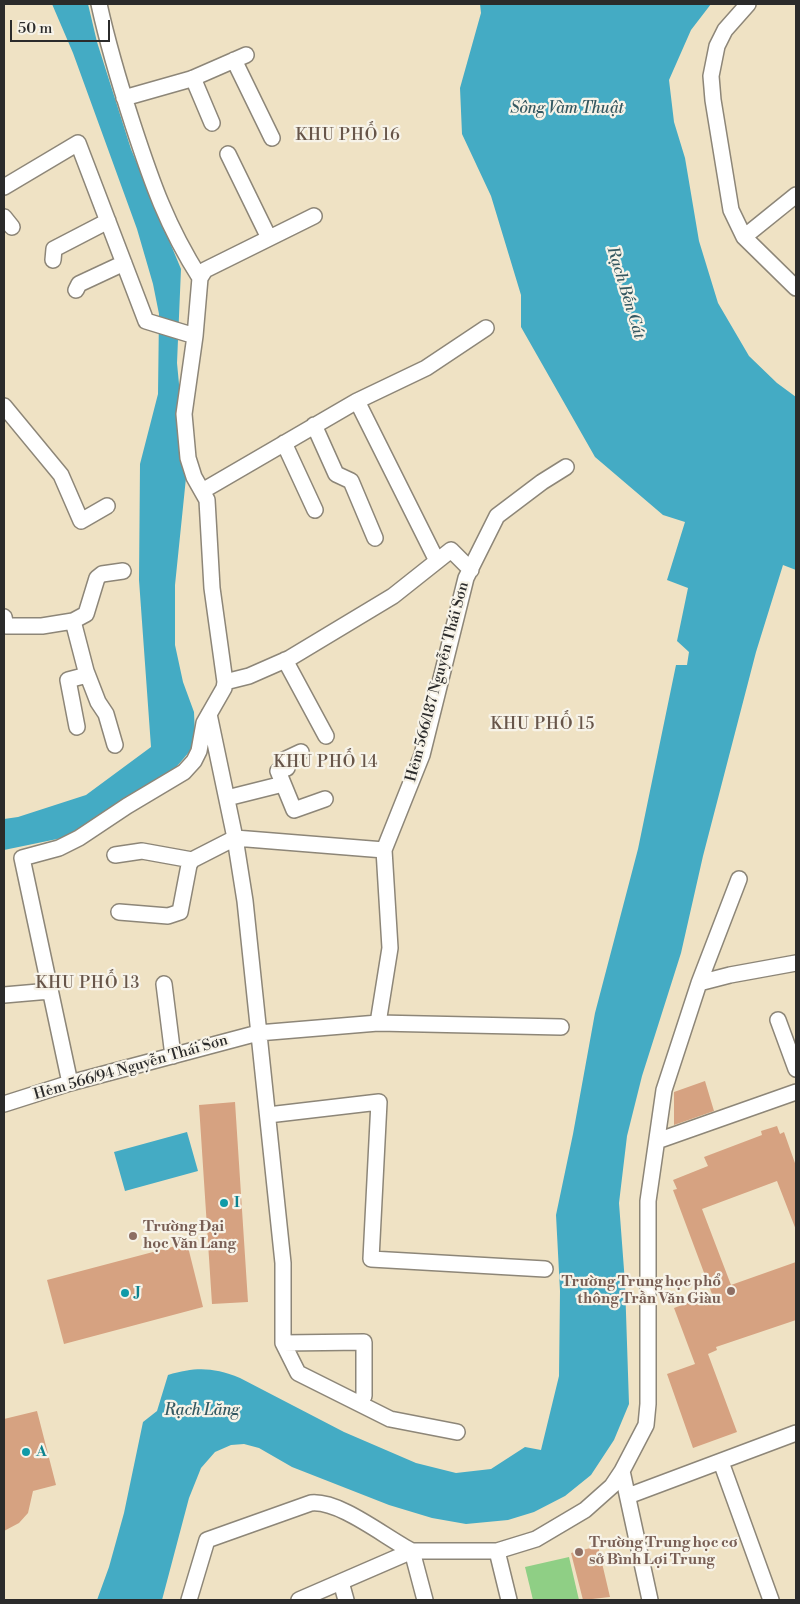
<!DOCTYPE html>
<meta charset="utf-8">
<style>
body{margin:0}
#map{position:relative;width:800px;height:1604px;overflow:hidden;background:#efe2c4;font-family:"Libre Bodoni",serif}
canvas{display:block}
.frame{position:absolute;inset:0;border:5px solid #2b2b2b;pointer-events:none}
.scale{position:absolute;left:10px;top:20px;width:100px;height:22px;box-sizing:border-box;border:2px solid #2b2b2b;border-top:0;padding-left:6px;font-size:15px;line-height:18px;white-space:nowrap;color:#2b2b2b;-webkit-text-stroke:4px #f7f3e8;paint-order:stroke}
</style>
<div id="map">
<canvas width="800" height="1604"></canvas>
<div class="frame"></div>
<div class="scale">50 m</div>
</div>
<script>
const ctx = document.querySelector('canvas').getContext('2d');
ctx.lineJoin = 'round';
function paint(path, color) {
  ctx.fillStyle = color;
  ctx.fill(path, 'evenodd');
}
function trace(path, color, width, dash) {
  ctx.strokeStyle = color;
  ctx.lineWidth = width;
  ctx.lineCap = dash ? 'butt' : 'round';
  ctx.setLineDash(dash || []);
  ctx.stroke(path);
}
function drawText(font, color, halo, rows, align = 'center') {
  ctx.font = font + ' "Libre Bodoni",serif';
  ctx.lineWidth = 4.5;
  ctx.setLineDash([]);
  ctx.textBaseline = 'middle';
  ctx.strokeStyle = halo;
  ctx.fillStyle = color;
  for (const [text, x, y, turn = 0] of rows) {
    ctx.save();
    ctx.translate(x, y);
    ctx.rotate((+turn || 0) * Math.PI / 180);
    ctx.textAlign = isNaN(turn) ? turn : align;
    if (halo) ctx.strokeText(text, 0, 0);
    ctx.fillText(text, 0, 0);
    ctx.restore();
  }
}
paint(new Path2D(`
 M569,1557l10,43h-46l-8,-33z`), '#8fcf85');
paint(new Path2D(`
 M52,4h36l9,38 34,107 50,120 -4,94 10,105 -12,117v60l8,37 11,30 1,24 -5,15 -18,21 -37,25 -73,41 -58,12v-31l14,-2 68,-22 65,-48 -12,-167 1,-116 18,-70 1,-80 -6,-30 -16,-55 -64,-176z
 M480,4h231l-20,26 -22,50 5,42 11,36 14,83 19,62 31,53 28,27 19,14v173l-13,-5 -27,87 -53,204 -22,97 -39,123 -15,60 -8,67 6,80 4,121 -15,36 -23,35 -26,21 -31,16 -26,8 -42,4 -34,-6 -43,-13 -97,-38 -33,-19 -15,-4 -13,1 -16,7 -14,16 -12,30 -27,102h-65l12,-33 15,-54 19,-91 14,-11 11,-36c28,-8 44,-8 72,3l104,54 72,31 40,10 35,-4 34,-22 16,3 18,-74 1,-85 -4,-76 17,-81 22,-121 43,-164 38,-184h11l2,-13 -12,-11 11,-53 -21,-8 18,-58 -22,-7 -68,-58 -74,-130v-32l-30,-99 -29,-62 -2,-46 21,-75z
 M187,1132l11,39 -73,20 -11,-39z`), '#44abc4');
paint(new Path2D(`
 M705,1081l9,30 -40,14v-33z
 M235,1102l13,200 -36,2 -13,-199z
 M777,1126l3,8 4,-2 12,34v64l-19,-49 -75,28 29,76 65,-23v58l-80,27 1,3 -9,4 29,78 -44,16 -26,-74 28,-10 -21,-56 38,-14 -39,-104 4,-1 -4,-9 35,-14 -4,-9 58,-22 -1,-4z
 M187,1243l16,64 -139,37 -17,-64z
 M37,1411l19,74 -23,6 -5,22 -9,10 -15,8v-112z
 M598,1546l12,51 -27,3 -12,-47z`), '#d6a281');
const minor = new Path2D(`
 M99,4c9,41 21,81 34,121 19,58 34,101 67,153
 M748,4l-23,26 -8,16 -6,30 2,24 18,110 13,27 52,51
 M234,60l38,78
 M193,78l19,45
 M124,98l67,-19 55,-24
 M228,154l41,84
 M4,187l74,-44 68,178 49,15
 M4,217l8,10
 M744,237l52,-42
 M53,260l1,-11 54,-28
 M76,290l3,-6 45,-21
 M357,401l79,158
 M4,406l57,69 20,46 26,-15
 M314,425l22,49 15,7 24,57
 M284,443l31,67
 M204,490l153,-89 69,-33 60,-40
 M4,617l2,9h36l31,-5 13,50 12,31 8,12 9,31
 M73,621l13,-7 11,-36 5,-4 21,-3
 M285,660l41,76
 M225,682l24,-6 41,-18 103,-62 58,-46 20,20
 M209,714l26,124 10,63 38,362v80l15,30 92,46 67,13
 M77,727l-9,-47 19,-5
 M301,752l-17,8 3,8 -9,3 16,39 31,-11
 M227,798l56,-14
 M115,855l27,-4 50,9
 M119,912l49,4 12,-4 9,-47 3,-5 43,-22 149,12
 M699,983l40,-104
 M164,984l9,72
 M4,995l46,-4
 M778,1020l18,49
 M378,1023l12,-75 -6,-98 38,-95 44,-177 31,-62 45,-34 24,-15
 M70,1083l-48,-225 37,-10 20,-10 48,-32 57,-34 10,-11 5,-10 5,-28 20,-35 1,-6 -13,-94 -5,-88 -13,-23 -6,-19 -4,-44 11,-78 5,-58 5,-8 109,-54
 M4,1104l66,-21 188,-50 120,-10 183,4
 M268,1115l111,-13 -8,157 174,10
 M657,1141l139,-49
 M283,1343l81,-1v54
 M721,1462l50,138
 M622,1471l28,129
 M628,1496l168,-63
 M412,1551l13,49
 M497,1551l12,49
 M341,1582l5,18
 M189,1600l18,-60 104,-37c29,-3 75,35 101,48
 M299,1600l113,-49h85l39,-12 49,-29 27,-24 10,-15 24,-46 2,-21v-203l16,-111 35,-107 31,-8 66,-12`);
trace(minor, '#8d8678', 18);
trace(minor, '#fff', 15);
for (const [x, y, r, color] of [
 [224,1203,5,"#0f9aa8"],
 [133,1236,5,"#8d6e63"],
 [731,1291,5,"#8d6e63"],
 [125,1293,5,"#0f9aa8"],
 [26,1452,5,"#0f9aa8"],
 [579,1552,5,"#8d6e63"]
]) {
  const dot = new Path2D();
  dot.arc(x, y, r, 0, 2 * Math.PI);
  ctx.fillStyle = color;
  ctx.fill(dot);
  trace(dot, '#f7f3e8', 2);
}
drawText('15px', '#2b2b2b', '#f7f3e8', [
 ["Hẻm 566/187 Nguyễn Thái Sơn",438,682,-75],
 ["Hẻm 566/94 Nguyễn Thái Sơn",131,1068,-16]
]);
drawText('bold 15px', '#0d838f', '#f7f3e8', [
 ["I",234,1203],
 ["J",135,1293],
 ["A",36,1452]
], 'left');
drawText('bold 15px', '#785e54', '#f7f3e8', [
 ["Trường Đại",143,1227],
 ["học Văn Lang",143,1244],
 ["Trường Trung học phổ",721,1282,"right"],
 ["thông Trần Văn Giàu",721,1299,"right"],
 ["Trường Trung học cơ",589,1543],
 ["sở Bình Lợi Trung",589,1560]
], 'left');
drawText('italic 16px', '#345861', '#f7f3e8', [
 ["Sông Vàm Thuật",567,109],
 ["Rạch Bến Cát",625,293,73],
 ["Rạch Lăng",202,1411]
]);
ctx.letterSpacing = '1px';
drawText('16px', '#675549', '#f7f3e8', [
 ["KHU PHỐ 16",348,136],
 ["KHU PHỐ 15",543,725],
 ["KHU PHỐ 14",326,763],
 ["KHU PHỐ 13",88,984]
]);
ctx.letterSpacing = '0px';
</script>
